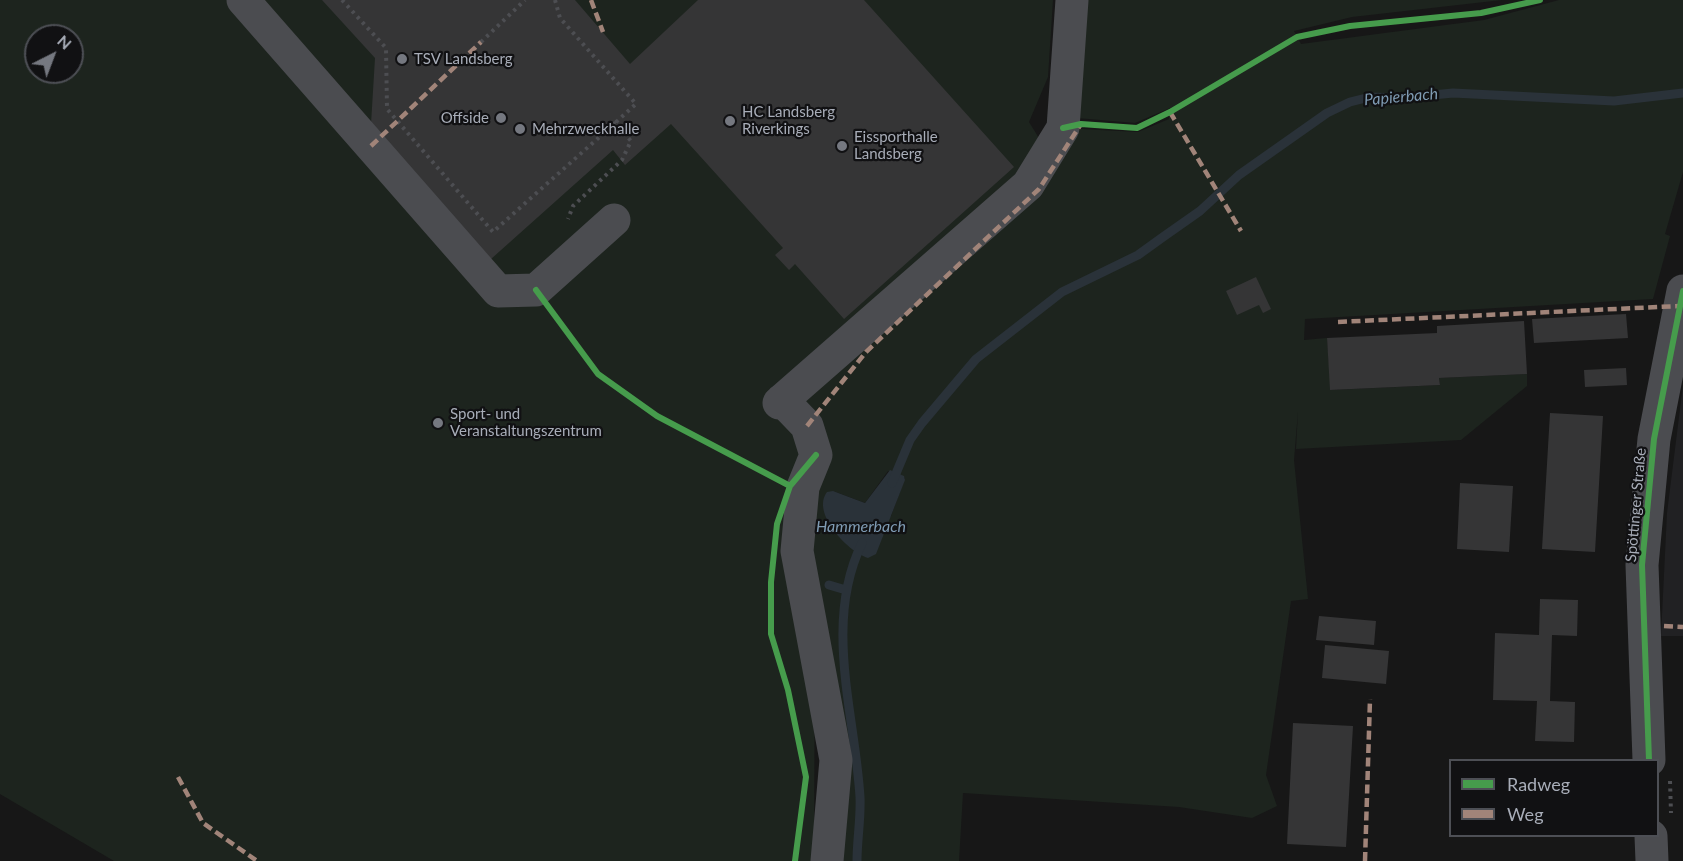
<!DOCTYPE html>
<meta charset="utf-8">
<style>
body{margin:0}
#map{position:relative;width:1683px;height:861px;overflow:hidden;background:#171717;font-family:Lato,sans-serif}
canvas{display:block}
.legend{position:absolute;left:1449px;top:759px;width:210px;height:78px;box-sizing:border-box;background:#111113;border:2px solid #4d4f55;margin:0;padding:8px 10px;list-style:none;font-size:18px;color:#a8adb8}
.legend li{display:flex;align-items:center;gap:12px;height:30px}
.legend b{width:30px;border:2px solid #4d4f55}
.north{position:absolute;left:24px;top:24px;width:60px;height:60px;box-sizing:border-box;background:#111113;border:2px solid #4d4f55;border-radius:50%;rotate:42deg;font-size:16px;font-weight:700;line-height:24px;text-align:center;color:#a8adb8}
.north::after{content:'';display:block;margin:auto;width:21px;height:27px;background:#757880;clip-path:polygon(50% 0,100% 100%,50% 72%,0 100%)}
</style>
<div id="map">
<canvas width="1683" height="861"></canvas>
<ul class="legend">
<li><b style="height:8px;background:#469c4c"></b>Radweg</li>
<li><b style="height:8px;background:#a18479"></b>Weg</li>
</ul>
<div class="north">N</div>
</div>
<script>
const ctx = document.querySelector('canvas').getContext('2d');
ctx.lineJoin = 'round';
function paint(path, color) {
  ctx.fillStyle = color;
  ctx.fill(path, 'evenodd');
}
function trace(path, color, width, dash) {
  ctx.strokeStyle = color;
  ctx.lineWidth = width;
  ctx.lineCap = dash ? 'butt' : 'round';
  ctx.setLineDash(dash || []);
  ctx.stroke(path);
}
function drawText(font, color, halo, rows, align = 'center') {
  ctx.font = font + ' Lato,sans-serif';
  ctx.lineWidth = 4.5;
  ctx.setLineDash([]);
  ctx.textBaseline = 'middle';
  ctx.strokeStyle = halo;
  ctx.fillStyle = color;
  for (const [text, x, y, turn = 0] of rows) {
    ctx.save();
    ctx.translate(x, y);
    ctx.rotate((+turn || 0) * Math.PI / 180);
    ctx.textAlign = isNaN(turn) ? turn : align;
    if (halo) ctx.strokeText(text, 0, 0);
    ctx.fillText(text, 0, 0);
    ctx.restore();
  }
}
paint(new Path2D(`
 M1683,385v251h-22l6,-123z`), '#212123');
paint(new Path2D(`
 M0,0h1053l-5,77 -19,45 13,21 20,-15 76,4 31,-13 1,-11 -35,15 -70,-6 13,-117h424l-150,17 -58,14 7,13 183,-24 75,-20h124v172l-18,62 5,2 -17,63 -348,20 -1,21 23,-2 4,52 109,-5 -1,-7 88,-4v12l-66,54 -165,9 2,-38 -4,49 14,139 -17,2 -25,174 11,31 -25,12 -73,-11 -216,-14 -4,68h-124l-20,-261 -1,261h-700l-114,-67zM36,36h36v36h-36zM888,471l17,7 -14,38 -58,-25 32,12z`), '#1d241e');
paint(new Path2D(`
 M890,470l14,6 1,4 -29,74 -8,4c-21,-7 -57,-45 -41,-66l6,-1 32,12z`), '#2a3239');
trace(new Path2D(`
 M892,483l18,-43 12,-17 54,-64 86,-67 76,-37 25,-18 37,-26 39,-36 88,-62 23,-11 20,-5 32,1 51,-5 161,8 69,-8
 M829,585l17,5
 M857,861c0,-21 4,-43 3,-64 -5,-83 -37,-174 2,-254`), '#2a3239', 9);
paint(new Path2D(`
 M322,0h253l55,64 68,-64h166l150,167 -170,152 -49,-55 -6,6 -14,-15 8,-7 -112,-124 -46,41 -12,-15 -122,109 -120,-135 4,-66z
 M1256,277l15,32 -8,4 -4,-8 -22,10 -11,-24z
 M1626,314l2,24 -94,5 -2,-24z
 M1524,321l3,53 -88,4 1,7 -110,5 -3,-52 110,-5v-7z
 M1626,368l1,17 -42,2 -1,-17z
 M1550,413l53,3 -8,136 -53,-3z
 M1460,483l53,3 -4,66 -52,-3z
 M1540,599l38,1 -1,36 -25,-1 -2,66 25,1 -1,40 -39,-1 2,-40 -44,-1 2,-67 44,2z
 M1319,616l57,5 -2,24 -58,-5z
 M1325,645l64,6 -3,33 -64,-6z
 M1293,723l60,3 -7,121 -59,-3z`), '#353536');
trace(new Path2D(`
 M342,0l44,48 1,61 106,123 122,-109 16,18 -9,19 -49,46 -5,13
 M555,0l5,18 76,86 -21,19
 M481,42l44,-42
 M1670,781l1,32`), '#4d4e52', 4, [3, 4.5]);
trace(new Path2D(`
 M243,0l255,291 38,-1 78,-70
 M782,400l25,26 9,29 -13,32 -6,64 39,209 -9,101
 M779,403l249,-218 35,-57 9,-128
 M1649,760l-7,-195 12,-126 29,-148
 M1651,836l1,25`), '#4b4c50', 33);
trace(new Path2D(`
 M591,0l12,32
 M1170,112l71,119
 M371,146l110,-104
 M1338,322l341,-16
 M807,426l59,-74 173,-163 42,-65
 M1664,626l19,1
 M178,777l25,46 54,38
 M1365,861l5,-162`), '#a18479', 4.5, [9, 4.5]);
trace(new Path2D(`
 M1063,128l18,-4 56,4 33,-16 127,-75 53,-11 131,-13 59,-13
 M536,290l62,84 59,42 133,70 26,-31
 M790,486l-13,38 -6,58v52l17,56 18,87 -11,84
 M1649,760l-7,-195 12,-126 29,-148`), '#469c4c', 6);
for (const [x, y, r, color] of [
 [402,59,6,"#757880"],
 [501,118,6,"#757880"],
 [730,121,6,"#757880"],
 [520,129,6,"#757880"],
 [842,146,6,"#757880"],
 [438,423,6,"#757880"]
]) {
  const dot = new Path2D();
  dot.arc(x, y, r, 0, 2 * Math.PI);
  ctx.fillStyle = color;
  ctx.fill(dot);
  trace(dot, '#111113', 2);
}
drawText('15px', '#a8adb8', '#111113', [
 ["TSV Landsberg",414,59],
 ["HC Landsberg",742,112],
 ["Riverkings",742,129],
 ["Offside",489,118,"right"],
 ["Mehrzweckhalle",532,129],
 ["Eissporthalle",854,137],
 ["Landsberg",854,154],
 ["Sport- und",450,414],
 ["Veranstaltungszentrum",450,431]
], 'left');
drawText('15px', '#a8adb8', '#111113', [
 ["Spöttinger Straße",1636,505,-85]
]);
drawText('italic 16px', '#7f9bb3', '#111113', [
 ["Papierbach",1401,97,-5],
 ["Hammerbach",861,527]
]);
</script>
